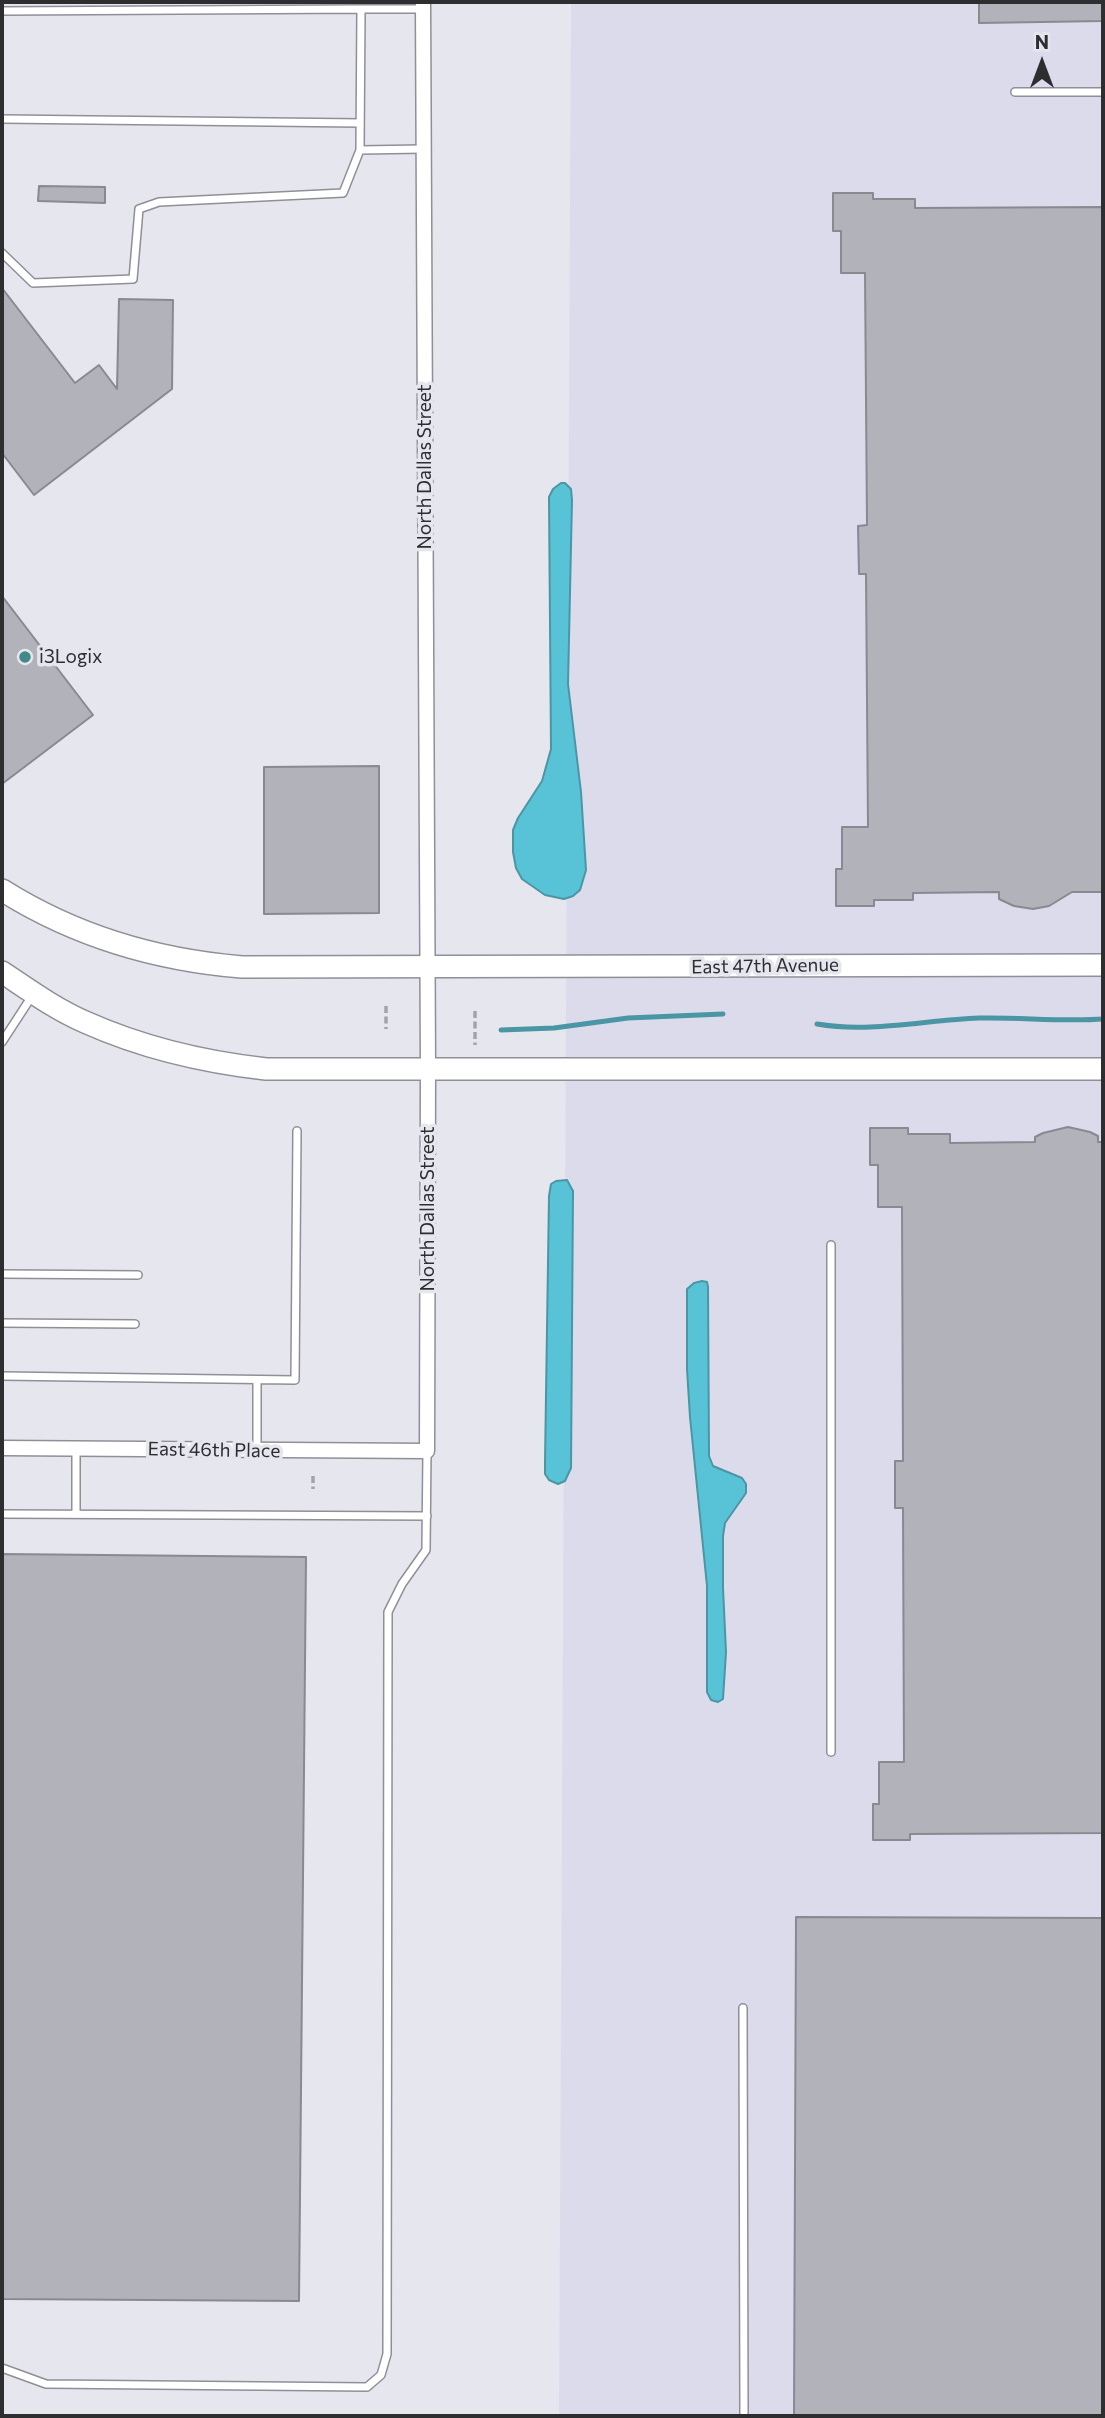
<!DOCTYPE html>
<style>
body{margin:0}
#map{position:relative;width:1105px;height:2418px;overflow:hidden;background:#e6e6ef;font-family:Commissioner,sans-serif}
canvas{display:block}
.frame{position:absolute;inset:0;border:4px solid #2e2e31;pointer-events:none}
.north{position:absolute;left:1007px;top:28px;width:70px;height:70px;-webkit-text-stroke:5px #e6e6ef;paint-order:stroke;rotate:0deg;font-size:19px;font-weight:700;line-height:28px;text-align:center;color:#2e2e31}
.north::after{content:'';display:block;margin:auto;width:24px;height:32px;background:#2e2e31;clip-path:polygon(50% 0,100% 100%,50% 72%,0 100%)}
</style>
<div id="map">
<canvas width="1105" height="2418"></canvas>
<div class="frame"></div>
<div class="north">N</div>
</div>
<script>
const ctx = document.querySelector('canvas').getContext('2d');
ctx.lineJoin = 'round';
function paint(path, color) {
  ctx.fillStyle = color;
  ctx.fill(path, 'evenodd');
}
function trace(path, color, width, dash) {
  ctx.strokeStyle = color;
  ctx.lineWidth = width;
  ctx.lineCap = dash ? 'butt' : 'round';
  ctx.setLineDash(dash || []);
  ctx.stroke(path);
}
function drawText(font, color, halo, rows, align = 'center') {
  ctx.font = font + ' Commissioner,sans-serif';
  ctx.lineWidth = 7;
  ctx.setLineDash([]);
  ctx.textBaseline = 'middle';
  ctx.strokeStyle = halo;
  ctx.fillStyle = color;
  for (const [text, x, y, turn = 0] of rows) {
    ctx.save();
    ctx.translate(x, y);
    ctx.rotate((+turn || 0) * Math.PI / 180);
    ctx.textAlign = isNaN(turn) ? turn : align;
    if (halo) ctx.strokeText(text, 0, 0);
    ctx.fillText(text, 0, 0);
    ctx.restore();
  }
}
paint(new Path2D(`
 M571,2h532v2414h-544z`), '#dcdbeb');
const water = new Path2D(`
 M561,483h4l6,6 1,11 -4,184 13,108 5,78 -6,20 -7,6 -9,3 -19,-4 -23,-16 -6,-11 -3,-16v-22l5,-12 24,-37 9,-32 -2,-252 4,-8z
 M567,1180l6,11 -2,277 -6,13 -7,3 -9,-4 -4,-6v-12l4,-266 2,-12 5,-3z
 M702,1281l5,1 1,5 1,169 4,10 29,12 4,6v9l-21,30 -2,13v52l3,64 -3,47 -5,3 -7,-2 -4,-8v-106l-17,-169 -3,-48v-80l7,-6z`);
paint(water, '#58c3d7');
trace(water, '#4b96a5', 2);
trace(new Path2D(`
 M817,1024c53,9 108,-4 162,-6 41,-1 83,4 124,1
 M501,1030l53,-2 74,-10 95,-4`), '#4b96a5', 5);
const building = new Path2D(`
 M979,2h124v19l-124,2z
 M39,186l66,1v16l-67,-2z
 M833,193h40v6h42v9l188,-1v685h-31l-23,14 -16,3 -19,-3 -15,-7v-7l-86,1v7h-39v6h-38v-37h6v-42h26l-2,-253h-7l-1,-48 9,-1 -2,-252h-24v-42h-8z
 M2,288l73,95 24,-18 18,24 2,-90 54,1 -1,89 -138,106 -32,-42z
 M2,596l91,119 -91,69z
 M379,766v147l-115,1v-147z
 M1068,1127l22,5 8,4v6h5v691l-193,1v6h-37v-36h6v-42h25l-1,-254h-8v-47h8l-1,-254h-24v-42h-8v-37h38v6h42v9l85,-1v-5l8,-4z
 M2,1554l304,3 -7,744 -297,-2z
 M796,1917l307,1v498h-309z`);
paint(building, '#b2b2ba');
trace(building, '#898991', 2);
const service = new Path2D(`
 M423,9h-62l-1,141 63,-1
 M2,11l359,-2
 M1015,92h88
 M2,119l358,4
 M2,253l31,30 100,-4 6,-70 20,-7 184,-9 17,-43
 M2,1042l30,-46
 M831,1245v507
 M2,1274l136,1
 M2,1323l133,1
 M2,1376l293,4 2,-249
 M257,1380v69
 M2,1514l425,2
 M76,1514v-65
 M743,2008l1,408
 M2,2368l44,16 321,3 14,-12 6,-21 1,-742 14,-28 24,-34 1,-99`);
const minor = new Path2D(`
 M2,1448l425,3 1,-382 -5,-1067`);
const secondary = new Path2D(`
 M2,890c73,46 154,70 240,77l861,-2
 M2,972c27,18 53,37 83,50 58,26 118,40 181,47h837`);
trace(service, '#908f98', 10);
trace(minor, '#908f98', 17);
trace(secondary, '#908f98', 24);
trace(new Path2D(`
 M386,1006v23
 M475,1011v34
 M313,1476v13`), '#a3a3aa', 3.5, [7, 3.5]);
trace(service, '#fff', 7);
trace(minor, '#fff', 14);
trace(secondary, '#fff', 21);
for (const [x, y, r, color] of [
 [25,657,7,"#428a88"]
]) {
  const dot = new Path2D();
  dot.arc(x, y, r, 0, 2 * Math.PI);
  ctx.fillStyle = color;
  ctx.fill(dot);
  trace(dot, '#e6e6ef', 2.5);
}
drawText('19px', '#2e2e31', '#e6e6ef', [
 ["North Dallas Street",425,467,-90],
 ["East 47th Avenue",765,966,-1],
 ["North Dallas Street",428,1209,-90],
 ["East 46th Place",214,1450,1]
]);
drawText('19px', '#2e2e31', '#e6e6ef', [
 ["i3Logix",39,657]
], 'left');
</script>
